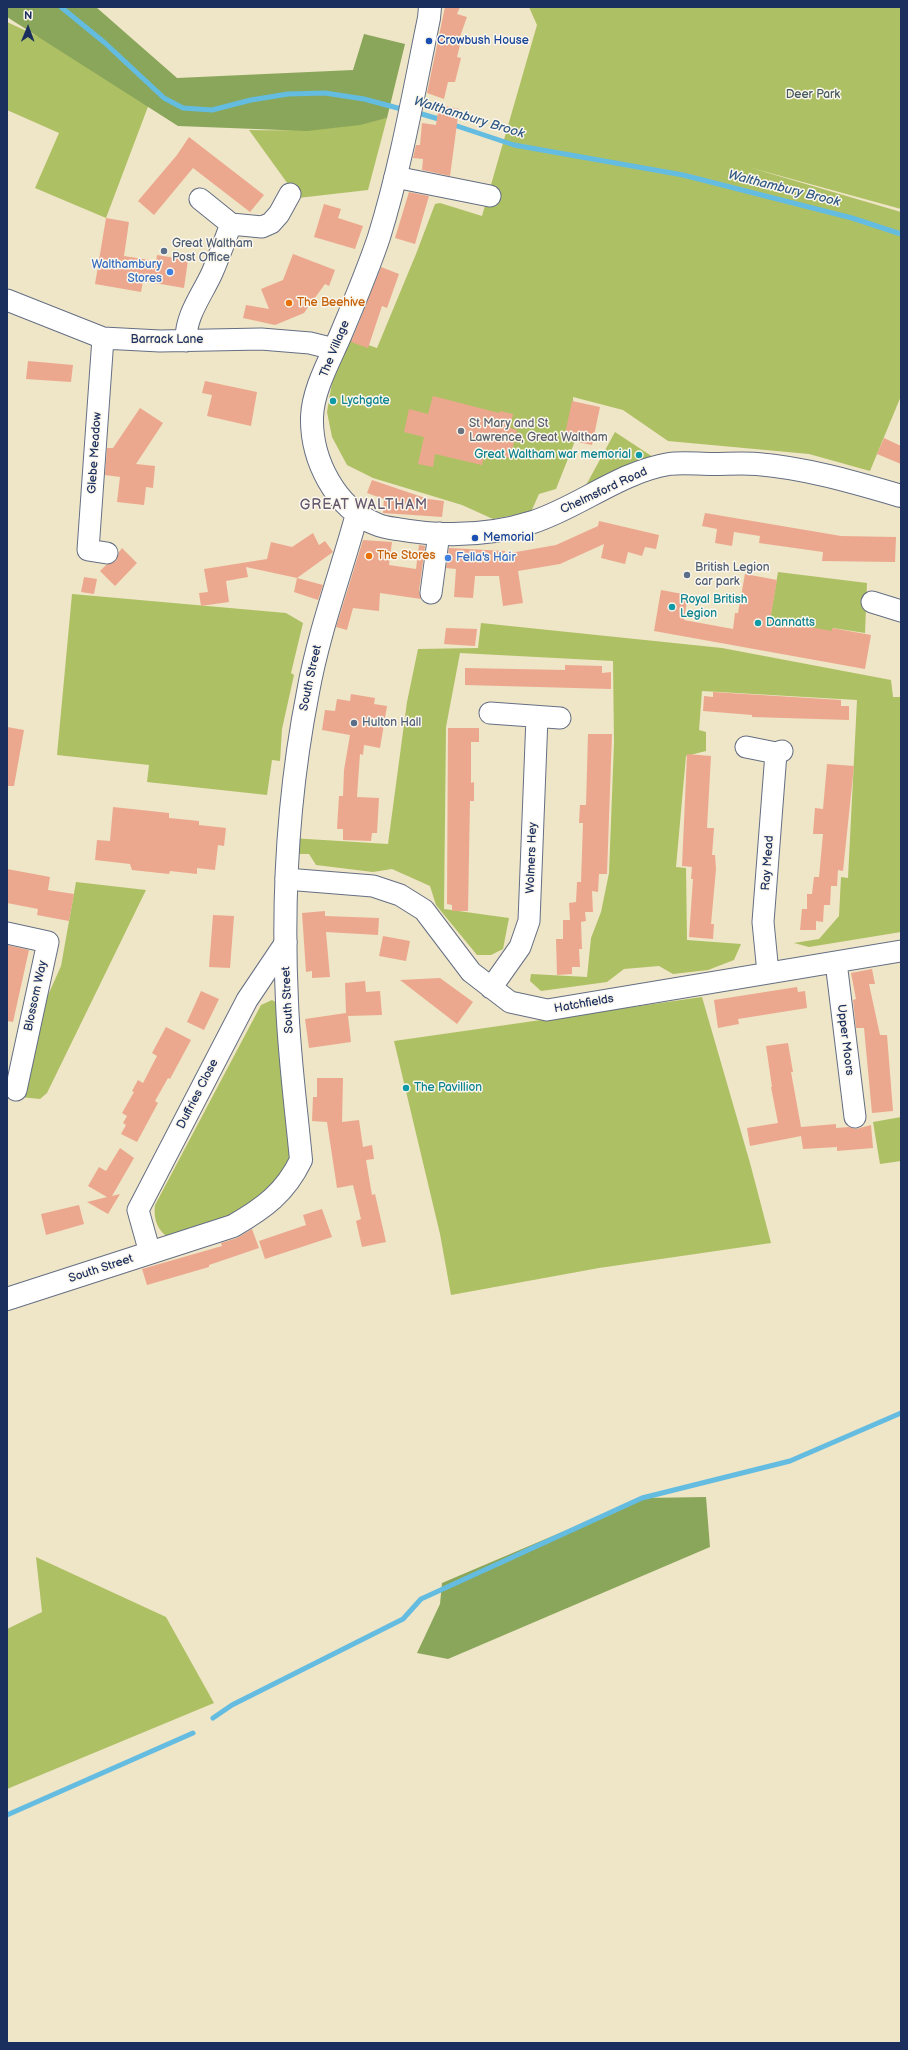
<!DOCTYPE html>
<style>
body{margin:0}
#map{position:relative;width:908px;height:2050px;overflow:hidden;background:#efe5c7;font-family:"Balsamiq Sans",sans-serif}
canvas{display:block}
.frame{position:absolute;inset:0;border:8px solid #1b2f5e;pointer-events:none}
.north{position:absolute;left:8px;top:8px;width:40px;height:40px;-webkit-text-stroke:3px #fbf7ec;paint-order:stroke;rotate:1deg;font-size:11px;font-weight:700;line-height:16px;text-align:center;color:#1b2f5e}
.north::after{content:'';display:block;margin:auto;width:14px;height:18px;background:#1b2f5e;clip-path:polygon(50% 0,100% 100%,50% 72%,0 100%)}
</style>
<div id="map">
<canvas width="908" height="2050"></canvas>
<div class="frame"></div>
<div class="north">N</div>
</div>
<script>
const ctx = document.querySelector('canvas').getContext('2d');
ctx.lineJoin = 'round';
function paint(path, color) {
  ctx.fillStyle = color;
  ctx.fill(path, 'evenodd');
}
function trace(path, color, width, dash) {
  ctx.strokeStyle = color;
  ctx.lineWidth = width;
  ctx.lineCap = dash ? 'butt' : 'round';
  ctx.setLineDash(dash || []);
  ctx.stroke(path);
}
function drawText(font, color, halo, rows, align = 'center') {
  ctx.font = font + ' "Balsamiq Sans",sans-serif';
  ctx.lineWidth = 3;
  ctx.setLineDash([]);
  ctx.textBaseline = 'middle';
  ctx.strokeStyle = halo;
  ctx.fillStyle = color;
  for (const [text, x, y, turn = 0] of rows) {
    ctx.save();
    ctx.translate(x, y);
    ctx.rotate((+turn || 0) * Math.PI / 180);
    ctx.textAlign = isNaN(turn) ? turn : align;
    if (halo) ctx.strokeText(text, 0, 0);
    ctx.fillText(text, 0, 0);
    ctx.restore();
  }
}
paint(new Path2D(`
 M529,7h372v202l-153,-42 153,45v184l-31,75 -61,-17 -141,-13 -45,-31 -50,-13 2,44 -19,48 -17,5 -8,18 -38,7 -31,-14 -89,-27 -26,-13 -15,-28 -5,-25 13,-77 37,13 39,-94 19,-50 5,-1 42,13 55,-191z
 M7,22l106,49 39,25 -46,122 -71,-30 24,-55 -52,-23z
 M387,118l-19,72 -70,8 -49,-68c49,1 89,0 138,-12z
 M615,432l41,27 -71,28z
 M778,572l89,11 -2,50 -32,-5 -3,15 -76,-25 17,-5z
 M72,594l214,19 17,10 -12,50 3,2 -12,54 -2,32 -8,-1 -5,35 -120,-13 2,-17 -92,-10z
 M481,623l241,25 169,32 2,17h8v235l-92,15 -15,-4 25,-4 20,-23 2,-39 7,1 9,-178 -155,-9 -3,39 7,2v19l-20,5 -10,111 10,1 1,72 54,4 -7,16 -26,10 -35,4 -14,-8 -35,3 -17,13 -66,9 -11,-10 1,-7 56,3 4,-39 10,-26 8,-39 5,-130 -1,-82 -153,-8 -14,74 -2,182 65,9 -6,31 -12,6h-14l-41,-50 -6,-19 -38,-17 -19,3 -57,-7 -7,-11h-18v-16l97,6 19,-142 11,-53 60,-1z
 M76,882l70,8 -99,203 -7,6 -20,-2 25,-95 16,-36z
 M702,997l48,166 21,80 -172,25 -148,27 -11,-61 -46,-193z
 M272,1000l13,8 11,141 -33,54 -93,36c-12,-8 -17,-19 -15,-34l106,-200z
 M901,1117v44l-21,3 -7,-42z
 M36,1557l130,60 48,86 -207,86v-160l35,-17z`), '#aec064');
paint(new Path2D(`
 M7,7h89l81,71 176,-8 11,-36 41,10 -18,74 -27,7 -53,6 -129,-5 -171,-109z
 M706,1497l4,50 -262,112 -31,-6 23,-49 2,-21 200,-85z`), '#8aa65a');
trace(new Path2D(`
 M61,7l44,36 59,55 19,10 29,2 39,-10 37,-6 37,-1 39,6 41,11
 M415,112l27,8
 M451,124l63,21 169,30 169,43 49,16
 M213,1718l19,-13 171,-86 18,-20 221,-101 148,-37 111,-48
 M7,1815l186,-82`), '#64bce1', 5);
paint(new Path2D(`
 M445,7h15l-3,7 10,3 -10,28h3l-3,12 4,1 -6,24h-7l-4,17 -17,-6z
 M439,105l20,4 -9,67 -28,-6 1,-11 -10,-1 3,-13h4l2,-22 14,2z
 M189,137l75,58 -14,17 -57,-44 -39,47 -16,-14 39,-46z
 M409,192l20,4 -14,48 -20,-6z
 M324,204l17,5 -3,9 25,8 -8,23 -41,-12z
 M106,218l23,4 -5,34 32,5 1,-6 31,5 -4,28 -41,-7 -2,11 -46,-8z
 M293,254l42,16 -6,16 -4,-2 -21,29 -29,12 -32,-7 3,-13 23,4 -8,-20 22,-9z
 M381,267l18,7 -12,34 -5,-2 -14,42 -17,-6z
 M28,361l45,4 -2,17 -45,-3z
 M205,381l52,11 -6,34 -44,-10 5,-21 -10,-2z
 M433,396l66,17 1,-2 13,3 -3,14 7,2 -7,28 -25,-6 -3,13 -47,-11 -2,13 -15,-3 6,-27 -20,-5 5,-23 19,5z
 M572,401l28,6 -8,38 -28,-6z
 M140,408l23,15 -27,41 19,2 -2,22 -7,-1 -2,18 -27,-3 3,-25 -15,-2 2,-27h6z
 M884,438l17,8v18l-24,-10z
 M372,480l56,19 16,2 -2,16 -59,-4 1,-14 -17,-6z
 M705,513l136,23 55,1 -1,25 -73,-1 1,-9 -64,-9 1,-7 -26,-4 -2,14 -17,-3 2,-14 -15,-3z
 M599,521l60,14 -3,14 -11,-2 -3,9 -14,-4 -3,12 -24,-6 3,-14 -44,20 -42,7 5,32 -20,3 -4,-30h-24l-2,22 -19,-1 2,-28 -10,-1 3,-20 56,3v3l51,-9 42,-19z
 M313,533l6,12 6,-4 8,11 -36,26 26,7 -5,15 -24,-8 3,-14 -51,-11 2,10 -22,4 3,21 -28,4 -2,-13 9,-1 -4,-23 63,-10 4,-17 21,5z
 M363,540l29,2 -3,23 27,4 3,-24 6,1 -6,45 2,8 -41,-6 -1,18 -26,-3 -6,22 -11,-3z
 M122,548l15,15 -22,23 -15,-15 6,-6 10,-4 3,-9z
 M745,574l32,6 -7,40 62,11v-3l39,7 -6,34 -211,-38 7,-41 27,5 -4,25 49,9 2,-16h3z
 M84,577l13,2 -3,15 -13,-2z
 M446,628l31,1 -2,17 -31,-2z
 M565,665l37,1v7l9,-1v17l-146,-4v-17l100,2z
 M713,692l128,8v6h8v14l-97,-3v-2l-49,-4 1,-15 9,1z
 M351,694l24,4 -1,6 13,2 -7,42 -16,-3 -1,10 -3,-1 -3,43 22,1 -2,35h-5l-1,8 -28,-1v-11h-6l2,-33h4l1,-26 6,-35 -28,-5 3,-20 10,1 2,-12 13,2z
 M7,727l17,3 -10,56h-7z
 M448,728h31v14h-8v41l3,-1v19h-4l-2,110h-16v-6l-5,-1z
 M588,734h24l-5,140h-8l-1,18 -6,-1 1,21h-8l1,9 -5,1 1,27h-3l1,18h-8v7l-15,1 -1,-36h7v-19h7l-1,-17 7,-1 1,-20h4l2,-59h-4l1,-18h6z
 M687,754l24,2 -4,72h7l-2,27h3l1,14 -5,55h3l-1,15 -24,-2 4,-58h-2l1,-12 -10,-1z
 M827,764l27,2 -11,105 -5,-1 -1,16h-6l-1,19h-6l-1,17 -7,-1v9h-16l2,-21h5v-15h5l2,-17h5l4,-43h-10l2,-26 8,1z
 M113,807l56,6v5l30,3v4l27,3 -2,18 -6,-1 -3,25 -18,-2v6l-27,-3 -1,3 -37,-4 -2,-6 -35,-4 2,-20 13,1z
 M7,869l43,8 -2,13 26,4 -5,27 -32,-6 1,-6 -31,-6z
 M325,911v5l54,2 -1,17 -52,-3 4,45 -18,1v-7l-6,1 -4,-59z
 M213,915l21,1 -4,52 -21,-1z
 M383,936l27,5 -4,20 -27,-5z
 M7,945l22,5 -16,72 -6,-1z
 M872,969l3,15h-6l11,51h7l6,76 -21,2 -8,-85h-8l-3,-28 3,-1 -5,-26z
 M440,978l33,24 -16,22 -57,-44z
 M365,981l1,11 14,-1 2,24 -34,1 3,26 -42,6 -4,-29 41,-6 -1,-30z
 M797,987l1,5 7,-1 2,17 -69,11 1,5 -21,4 -4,-28z
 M201,991l18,8 -15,31 -17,-8z
 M166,1027l25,13 -21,39 -2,-1 -13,23 3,2 -21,39 -16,-8 5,-9 -3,-2 4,-7 -5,-3 12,-21 -2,-1 6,-11 5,3 14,-27 -5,-3z
 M788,1043l5,29h-2l10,55 35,-3v4l13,-1 7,2 15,-4 2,23 -36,3v-4l-34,2 -2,-13 -51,10 -3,-18 31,-5 -7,-36h1l-6,-41z
 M317,1078h26l-1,44 17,-2 4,27 9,-2 2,14 -8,1 6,35 3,-1 11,48 -24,5 -6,-26 5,-2 -8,-34 -16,3 -10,-66 -15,-1 1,-24h4z
 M120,1148l14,10 -22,38 8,-2 -12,20 -21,-12 20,-5 -19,-11 11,-19 7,4z
 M79,1205l5,19 -38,11 -5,-21z
 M322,1209l10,28 -67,22 -6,-18 47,-16 -3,-10z
 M252,1229l7,19 -50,17v2l-62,18 -5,-16 80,-23 -1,-3 16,-5z`), '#eca88e');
const minor = new Path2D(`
 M395,177l95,19
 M200,199l31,25 31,3 9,-4 8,-9 11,-20
 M7,300l96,38 57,3 101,-2 49,4 24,6
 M103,338l-15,212 19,3
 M186,341c-1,-25 16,-46 26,-68 7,-16 13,-33 19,-49
 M431,593l8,-60
 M872,602l29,9
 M490,713l70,5
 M746,747l30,6 6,-2
 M286,879l87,7 27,9 24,15 47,62 39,30 37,8 354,-59
 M7,933l41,9 -32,148
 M836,962l19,155
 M768,973l-5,-51 13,-169
 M491,988l29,-41 9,-26 8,-204
 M150,1253l-12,-43 109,-210 39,-58`);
const tertiary = new Path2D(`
 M430,7l-1,11c-15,73 -28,148 -50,219 -11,33 -25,66 -38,97 -11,26 -28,55 -29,83 -1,42 23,91 64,107 6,3 14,4 21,5 45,8 92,7 136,-7 46,-15 87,-50 136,-58 14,-2 29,0 44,0 14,0 29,-1 44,0 49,4 96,18 144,32
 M7,1299l226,-73c31,-18 52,-33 68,-66 -5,-53 -12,-105 -14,-158 -5,-104 1,-208 21,-310 11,-61 33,-119 49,-178`);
trace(minor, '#656f83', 23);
trace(tertiary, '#656f83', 24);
trace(minor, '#fff', 21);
trace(tertiary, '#fff', 22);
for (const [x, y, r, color] of [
 [429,41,4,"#1a4fb4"],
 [164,251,4,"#5c6f8a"],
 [170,272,4,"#3f7fe0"],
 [289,303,4,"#e8710a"],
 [333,401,4,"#0f9aa8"],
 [461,431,4,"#6b7280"],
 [639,455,4,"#0f9aa8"],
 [475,538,4,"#1a4fb4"],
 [369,556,4,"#e8710a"],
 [448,558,4,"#3f7fe0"],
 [687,575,4,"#5c6f8a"],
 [672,607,4,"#0f9aa8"],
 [758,623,4,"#0f9aa8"],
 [354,723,4,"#5c6f8a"],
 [406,1088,4,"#0f9aa8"]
]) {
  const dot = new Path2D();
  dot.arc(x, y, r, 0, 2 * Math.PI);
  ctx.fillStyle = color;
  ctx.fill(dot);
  trace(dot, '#fbf7ec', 1.5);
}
drawText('12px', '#164399', '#fbf7ec', [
 ["Crowbush House",437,41],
 ["Memorial",483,538]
], 'left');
drawText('12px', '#475a60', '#fbf7ec', [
 ["Deer Park",813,95]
]);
drawText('12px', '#4e5e75', '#fbf7ec', [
 ["Great Waltham",172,244],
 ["Post Office",172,258],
 ["British Legion",695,568],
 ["car park",695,582],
 ["Hulton Hall",362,723]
], 'left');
drawText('12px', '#366cbe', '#fbf7ec', [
 ["Walthambury",162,265],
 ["Stores",162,279],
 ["Fella's Hair",456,558,"left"]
], 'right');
drawText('12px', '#c56008', '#fbf7ec', [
 ["The Beehive",297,303],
 ["The Stores",377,556]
], 'left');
drawText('12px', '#1b2f5e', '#fbf7ec', [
 ["Barrack Lane",167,340],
 ["The Village",335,349,-68],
 ["Glebe Meadow",95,453,-86],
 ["Chelmsford Road",604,491,-25],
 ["South Street",311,678,-78],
 ["Wolmers Hey",532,858,-88],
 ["Ray Mead",768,863,-86],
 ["Blossom Way",36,996,-78],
 ["South Street",288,1000,-93],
 ["Hatchfields",584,1004,-10],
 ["Upper Moors",845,1040,83],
 ["Duffries Close",198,1094,-63],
 ["South Street",101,1269,-18]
]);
drawText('12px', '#0d838f', '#fbf7ec', [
 ["Lychgate",341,401],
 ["Great Waltham war memorial",631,455,"right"],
 ["Royal British",680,600],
 ["Legion",680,614],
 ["Dannatts",766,623],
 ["The Pavillion",414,1088]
], 'left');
drawText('12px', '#5b616d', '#fbf7ec', [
 ["St Mary and St",469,424],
 ["Lawrence, Great Waltham",469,438]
], 'left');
drawText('italic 13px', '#315985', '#fbf7ec', [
 ["Walthambury Brook",469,118,17],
 ["Walthambury Brook",784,189,14]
]);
ctx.letterSpacing = '1px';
drawText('14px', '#64596f', '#fbf7ec', [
 ["GREAT WALTHAM",364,505]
]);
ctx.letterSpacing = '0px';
</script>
